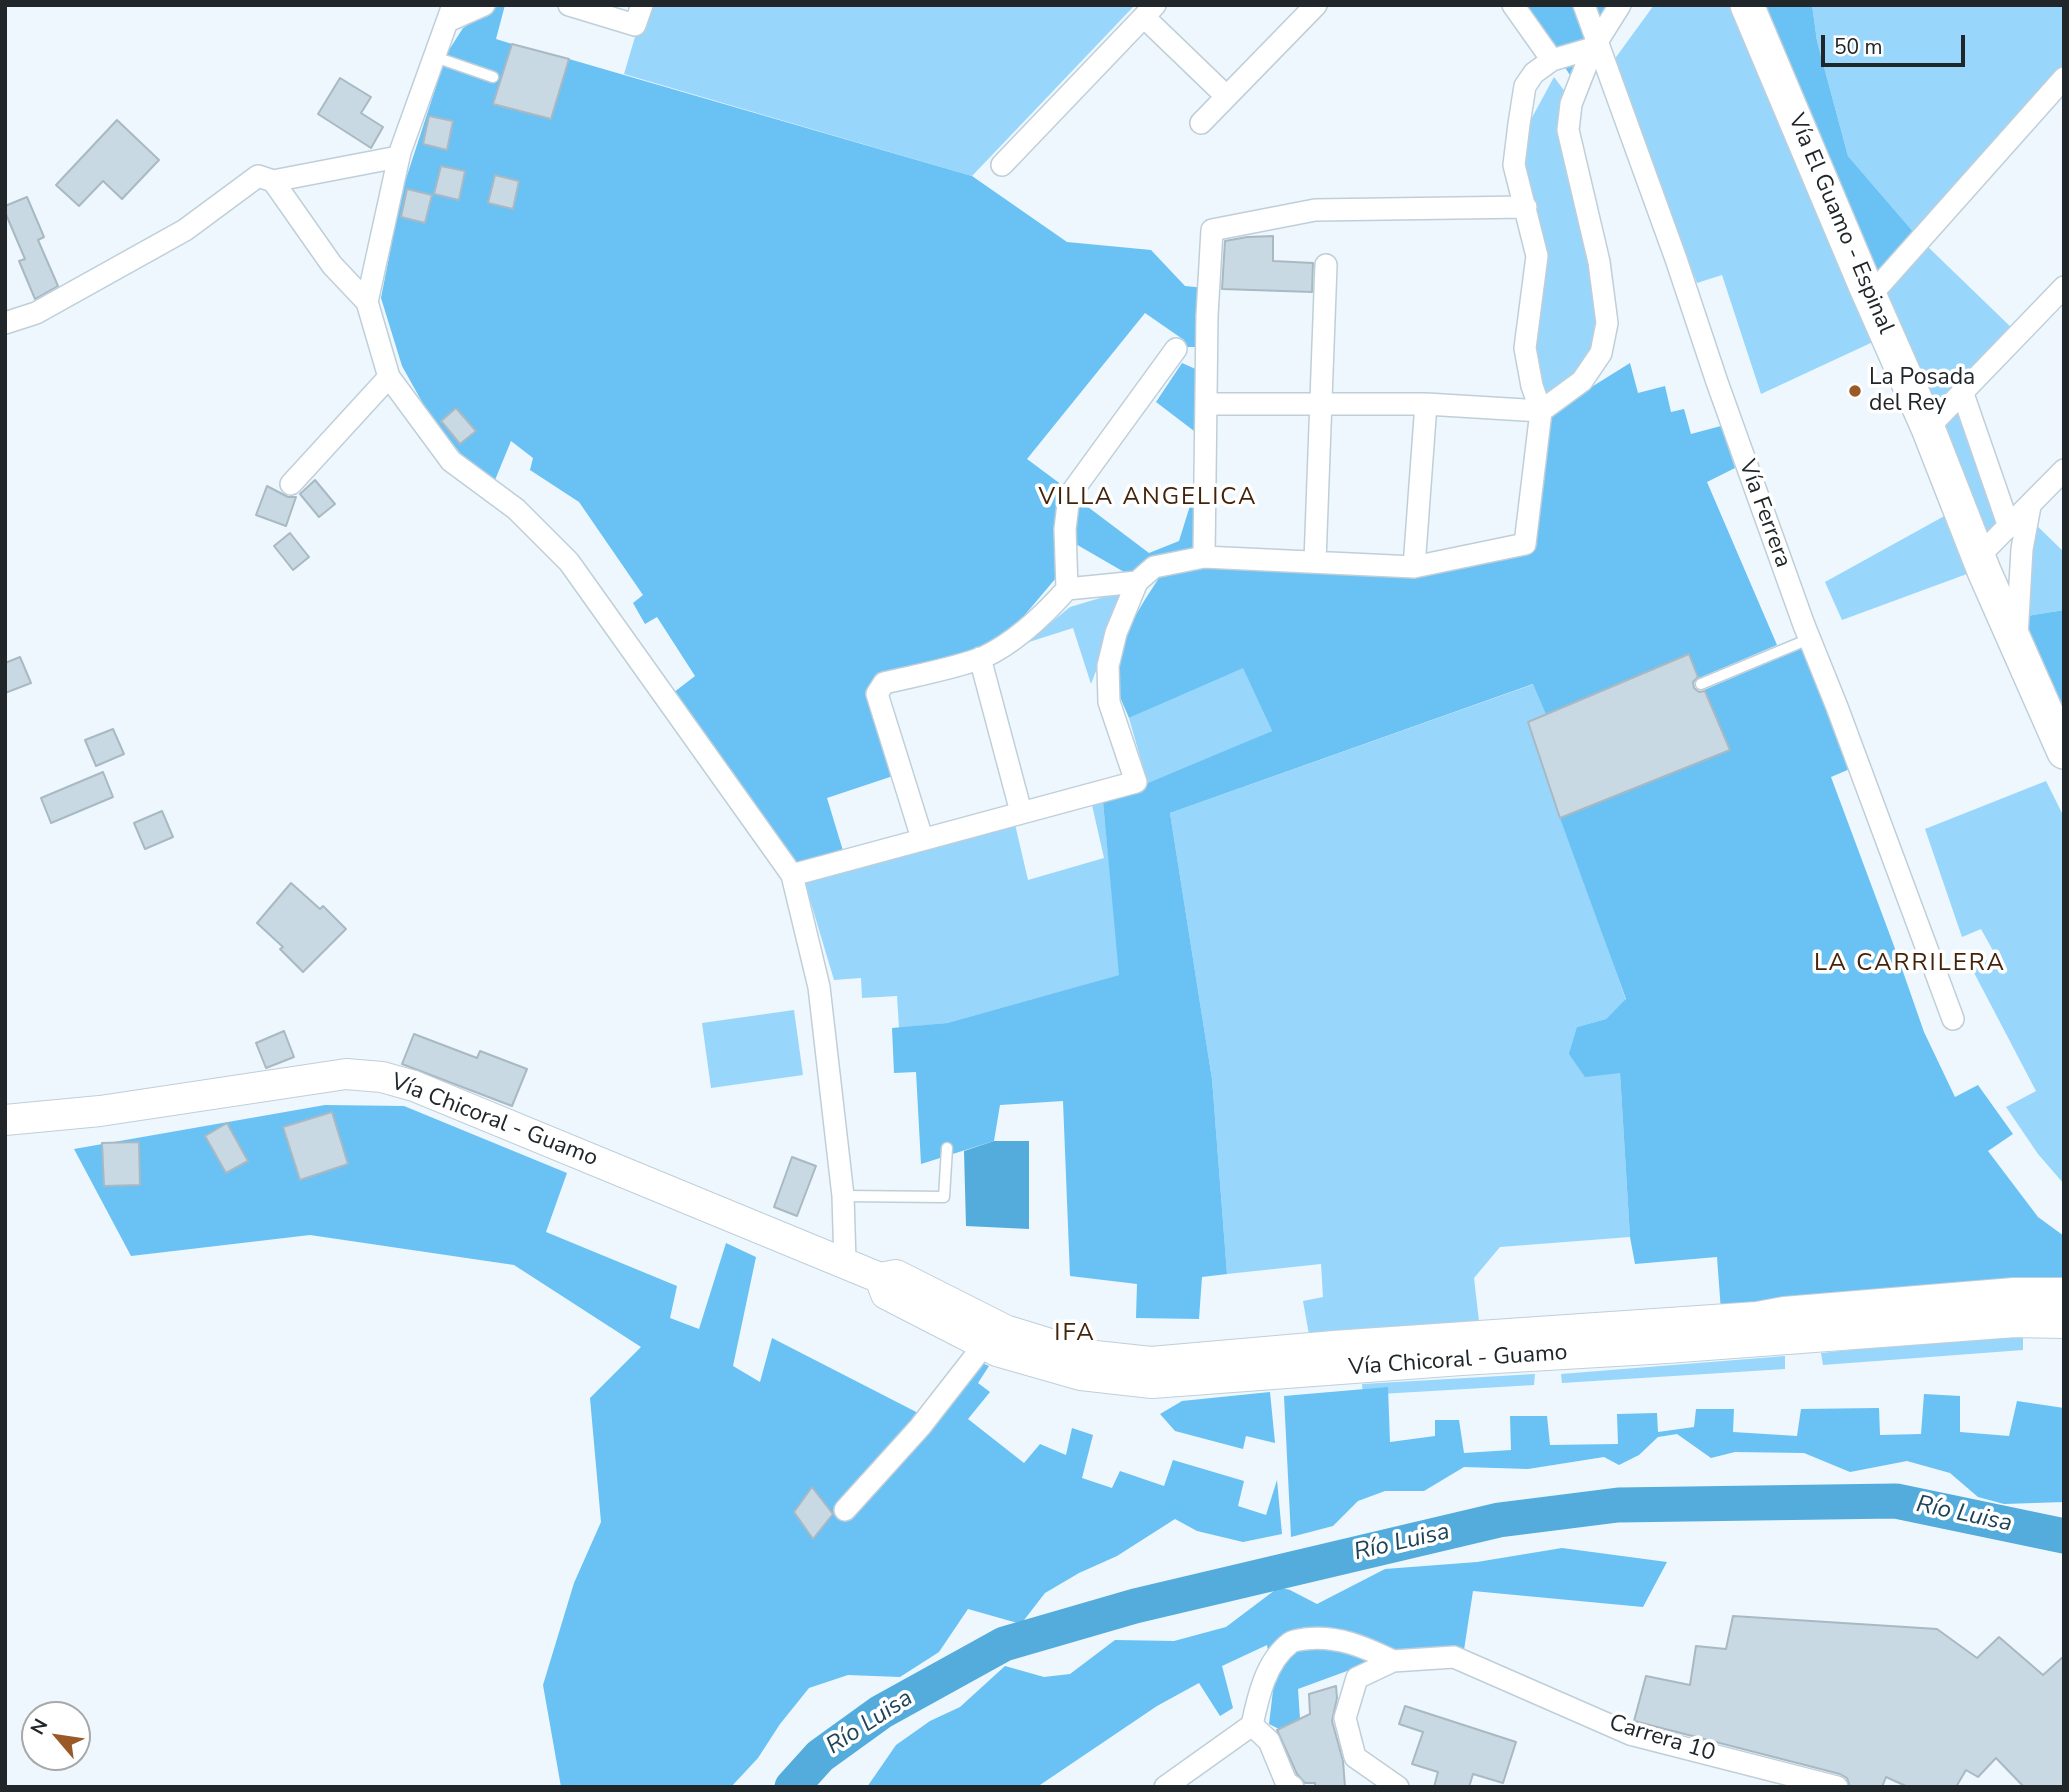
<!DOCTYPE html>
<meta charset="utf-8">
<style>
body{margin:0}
#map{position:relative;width:2069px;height:1792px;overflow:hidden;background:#edf7fd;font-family:"Nunito Sans",sans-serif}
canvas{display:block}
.frame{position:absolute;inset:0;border:7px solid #202629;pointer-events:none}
.north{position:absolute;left:21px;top:1701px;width:70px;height:70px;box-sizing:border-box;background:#fff;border:2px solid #a6a8a9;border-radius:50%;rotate:299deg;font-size:19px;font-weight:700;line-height:28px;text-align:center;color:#202629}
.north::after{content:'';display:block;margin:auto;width:24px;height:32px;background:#9a5925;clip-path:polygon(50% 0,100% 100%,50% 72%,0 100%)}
.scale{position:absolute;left:1821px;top:35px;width:144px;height:32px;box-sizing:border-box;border:4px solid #202629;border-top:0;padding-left:9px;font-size:21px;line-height:24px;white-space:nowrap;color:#202629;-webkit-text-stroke:5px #fff;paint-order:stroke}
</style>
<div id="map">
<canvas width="2069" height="1792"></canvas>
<div class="frame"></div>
<div class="north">N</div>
<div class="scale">50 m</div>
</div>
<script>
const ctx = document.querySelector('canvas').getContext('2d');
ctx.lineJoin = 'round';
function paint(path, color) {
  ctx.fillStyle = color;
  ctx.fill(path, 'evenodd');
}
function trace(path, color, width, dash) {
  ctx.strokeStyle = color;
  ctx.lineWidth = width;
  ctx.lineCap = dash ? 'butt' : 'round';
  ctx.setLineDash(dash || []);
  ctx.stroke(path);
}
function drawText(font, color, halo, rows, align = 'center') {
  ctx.font = font + ' "Nunito Sans",sans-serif';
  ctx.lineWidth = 7;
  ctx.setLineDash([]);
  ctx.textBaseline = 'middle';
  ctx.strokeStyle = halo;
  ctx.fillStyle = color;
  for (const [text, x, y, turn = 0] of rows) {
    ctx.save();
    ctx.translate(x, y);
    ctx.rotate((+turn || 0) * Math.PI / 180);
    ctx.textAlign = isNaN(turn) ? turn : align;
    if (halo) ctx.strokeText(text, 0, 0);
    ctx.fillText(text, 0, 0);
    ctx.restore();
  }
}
paint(new Path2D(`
 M647,5h488l-163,171 -348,-102 11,-37z
 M1654,5h81l140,336 -114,53 -39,-119 -25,8 -86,-219z
 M1812,5h252v63l-148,167 -68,-79 -31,-115z
 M1554,77l15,20 -6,51 7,37 23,69 6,59 -8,41 -22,25 -27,22 -9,-56 -11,-177 7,-45z
 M1926,245l91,88 -85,83 -55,-117z
 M1962,404l37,121 -20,18 -42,-115z
 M1948,514l27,57 -133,49 -17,-38z
 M2032,521l32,31v58l-37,6z
 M1127,590l-36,94 -18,-56 -47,15 44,-36z
 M1243,667l29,64 -124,54 -19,-67z
 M1534,684l17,28 -23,10 98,278 -20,19 -29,8 43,45 10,165 -130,10 -26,31 6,52 -169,16 -8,-45 20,-4 -2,-33 -94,10 -15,-195 -42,-266z
 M2046,781l18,36v367l-26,-30 -32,-47 30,-16 -65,-124 25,-11 -15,-27 -19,8 -37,-108z
 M1103,802l17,173 -173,48 -48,5 -2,-32 -35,2 -1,-20 -27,2 -29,-97 210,-59 13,56 76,-22 -12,-53z
 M794,1010l9,65 -92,13 -9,-65z
 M2003,1334l20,1v15l-200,15 -2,-12z
 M1785,1356v13l-223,14 -1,-9z
 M1535,1374l-1,11 -171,10 -1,-11z`), '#99d6fb');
paint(new Path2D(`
 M500,5h5l-9,34 16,5 -18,61 57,14 18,-60 403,117 95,66 84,8 34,36 20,2 -1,59h-24l4,-7 -39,-27 -118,146 43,32 -12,24 -2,63 -55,65 -120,36 12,97 -66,22 17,56 -49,14 -122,-175 22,-17 -38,-59 -12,7 -12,-21 10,-8 -64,-93 -49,-32 3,-12 -22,-17 -16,39 -33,-25 -31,-37 -29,-52 -21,-68 21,-107 45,-138 16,-25z
 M1525,5h106l-56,78z
 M1750,5h62l5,36 31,115 68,79 -44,53z
 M1182,363l18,8 -2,63 -42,-32z
 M1630,363l8,30 27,-7 6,26 13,-3 7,25 30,-8 14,42 -28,14 70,163 -78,33 -11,-24 -142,60 -13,-30 -363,129 42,266 15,195 -25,3 -3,42 -63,-1 1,-34 -67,-8 -7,-175 -63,4 -6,36 -73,23 -5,-92 -22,1 -2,-45 55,-5 172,-48 -16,-173 169,-71 -29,-63 -114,50c-3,-8 -8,-17 -10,-25 -10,-44 21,-85 43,-120l46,-12 209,14 111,-27 17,-132z
 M1193,496l2,56 -56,14 -8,10 -57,-33 6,-42 69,52 30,-12z
 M2064,610v120l-39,-82 2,-32z
 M1807,646l50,120 -26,11 63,169 30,86 31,65 23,-12 35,49 -25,17 50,66 26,19v50l-343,25 -4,-54 -82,7 -5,-27 -10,-164 -35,4 -16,-23 8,-27 29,-8 20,-20 -66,-181 169,-68 -25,-60z
 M325,1105l79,1 163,67 -21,59 131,54 -7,32 29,11 27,-86 30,14 -23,109 27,16 12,-44 154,79 42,-60 21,9 -11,17 12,9 -22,27 56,44 16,-19 26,11 6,-27 21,7 -11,43 30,10 8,-17 44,15 9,-26 71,21 -6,25 28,9 11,-35 5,54 -39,8 -46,-11 -22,-12 -58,37 -38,17 -34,20 -24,31 -53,-15 -29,43 -39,25 -52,-2 -39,13 -29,36 -22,34 -27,29h-170l-18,-102 31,-102 27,-61 -11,-124 51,-51 -127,-82 -204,-30 -179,21 -57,-107z
 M1388,1387l2,55 45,-6v-16h24l5,33 47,-3 -1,-34h37l3,29 68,-1 -1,-30 40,-1 1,19 36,-5 2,-18h38l-1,23 64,4 4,-27 78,-1 1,27 41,-1 3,-40 36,2v36l49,4 8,-35 47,7v94l-60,2 -26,-7 -28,-24 -43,-12 -57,11 -46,-19 -69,-1 -24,6 -34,-24 -19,3 -19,18 -20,10 -15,-8 -76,12 -64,-2 -40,24h-39l-27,10 -25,25 -42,11 -7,-141z
 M1270,1392l5,51 -29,-7 -3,13 -68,-18 -15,-17 22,-13z
 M1562,1548l105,14 -24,45 -170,-16 -11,72 -115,8 -49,18 2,30 -21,10 -10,-5 5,-42 -7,-37 -45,21 11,42 -13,8 -21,-33 -42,23 -120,81h-170l29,-42 34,-24 30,-14 45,-41 39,11 26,-3 45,-34 59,1 52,-14 53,-40 11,3 27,14 68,-35 92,-7z`), '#6ac1f3');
paint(new Path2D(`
 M994,1141h35v88l-63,-3 -2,-75z`), '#54acdd');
trace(new Path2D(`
 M792,1787l28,-31 61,-44 123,-68 131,-38 364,-86 119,-15 278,-4 168,35`), '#54acdd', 35);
const building = new Path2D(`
 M512,44l57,15 -18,60 -58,-15z
 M340,78l31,19 -10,16 22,14 -12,21 -53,-34z
 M429,116l24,5 -6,29 -24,-6z
 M117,120l42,40 -37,39 -19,-18 -24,25 -23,-21z
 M441,166l24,5 -6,29 -25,-6z
 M495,175l24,6 -6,28 -25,-6z
 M407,189l25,6 -7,28 -24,-6z
 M27,197l17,40 -6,3 20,46 -23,13 -16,-38 6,-2 -20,-47v-6z
 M1273,236v25l40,2 -1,29 -90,-3 3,-48 22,-4z
 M456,408l20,23 -16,13 -19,-23z
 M315,480l20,24 -16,13 -19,-23z
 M267,486l21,11h8l-10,29 -30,-11z
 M290,533l19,24 -16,13 -19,-24z
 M1689,654l9,23 -5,5 1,6 5,4 6,-1 25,59 -170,68 -32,-96z
 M20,657l11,26 -26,10v-30z
 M113,729l11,25 -28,12 -11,-26z
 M103,772l10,25 -62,26 -10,-25z
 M162,811l11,26 -28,12 -11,-26z
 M291,883l29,26 3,-3 23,23 -43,43 -23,-23 3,-2 -26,-24z
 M284,1031l10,26 -28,11 -10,-25z
 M414,1034l63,24 3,-7 47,18 -15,37 -110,-42z
 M332,1112l16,52 -48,16 -17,-53z
 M227,1123l21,38 -22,12 -21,-37z
 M139,1142l1,43 -36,1 -2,-43z
 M792,1157l24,9 -19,50 -23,-9z
 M812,1487l21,27 -20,25 -19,-27z
 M1733,1616l204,13 40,29 22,-21 44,38 21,-19v131h-40l-28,-29 -18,19 -12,-7 -10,17h-48l-22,-10 -4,10h-32l-3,-9 -7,-4 -206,-53 12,-45 44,9 6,-39 30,3z
 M1336,1686l1,12 -5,23 11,40 2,26h-30v-4h-10l-8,-9 -20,-44 33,-16 -1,-20z
 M1405,1706l111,36 -13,41 -30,-9 -4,13h-35l4,-15 -26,-8 11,-32 -24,-8z`);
paint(building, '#c9d9e3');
trace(building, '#a9b9c3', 2);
const lane = new Path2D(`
 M435,57l58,20
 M1701,684l108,-45
 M843,1196l101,1 3,-49`);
const street = new Path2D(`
 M453,5l-53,147 -33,150 22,75 62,84 65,48 53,53 223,313 27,112 24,209 2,66
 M569,5l66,20 7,-20
 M1513,5l39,55
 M1584,5l92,254 41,123 87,243 33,82 116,312
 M1144,17l82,79
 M448,21l36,-16
 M1201,123l115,-118
 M1002,165l153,-160
 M273,181l125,-24
 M1870,296l194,-218
 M5,323l31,-10 149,-83 73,-54 15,5 59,84 35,37
 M1963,394l46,133
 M1207,404h219l115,7 41,-30 19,-28 6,-30 -8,-61 -31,-132 3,-26 22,-56 27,-43
 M1928,428l136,-141
 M291,484l98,-107
 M1979,556l85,-86
 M1204,557l3,-241 5,-86 103,-20 211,-3
 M1315,561l11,-296
 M1414,567l12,-163
 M1067,589l-2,-60 4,-33 107,-147
 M2017,636l5,-87 8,-43
 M980,658l41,154
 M922,838l-45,-144 7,-11c29,-7 73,-15 100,-26 32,-15 60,-42 83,-68l70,-7
 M792,875l344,-93 -27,-80 -1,-36 8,-33 21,-51 17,-15 50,-10 210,10 111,-23 16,-133 -9,-25 -7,-38 12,-92 -23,-91 5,-41 6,-38 9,-13 18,-13 41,-12
 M845,1510l75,-83 64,-82
 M1252,1725c6,-28 14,-64 38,-82 4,-3 10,-3 15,-4 32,-4 60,8 88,22
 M1252,1725l17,16 17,41 7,5
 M1165,1787l87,-62
 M1398,1787l-43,-30 -10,-39 12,-40 36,-17 61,-4 176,77 207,53`);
const secondary = new Path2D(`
 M5,1120l95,-9 246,-37 36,3 32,9 466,192 16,-3 109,55 81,25 65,7 183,-16 423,-29 27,-5 230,-19h50
 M880,1278l6,16 111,57 84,24 71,8 309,-23 206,-12 348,-26 49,1`);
const primary = new Path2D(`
 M1747,5l118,280 63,143 56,143 80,181`);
trace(lane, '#bfcfd9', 13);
trace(street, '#bfcfd9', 24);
trace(secondary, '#bfcfd9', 32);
trace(primary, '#bfcfd9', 36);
trace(lane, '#fff', 10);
trace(street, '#fff', 21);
trace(secondary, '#fff', 30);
trace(primary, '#fff', 33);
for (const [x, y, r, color] of [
 [1855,391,7,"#9a5925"]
]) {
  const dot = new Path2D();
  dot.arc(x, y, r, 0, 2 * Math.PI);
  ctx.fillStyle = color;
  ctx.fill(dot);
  trace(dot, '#fff', 2.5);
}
drawText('23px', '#202629', '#fff', [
 ["Vía El Guamo - Espinal",1840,224,67],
 ["Vía Ferrera",1764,514,70],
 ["Vía Chicoral - Guamo",494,1121,21],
 ["Vía Chicoral - Guamo",1458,1361,-4],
 ["Carrera 10",1662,1739,17]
]);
drawText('23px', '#202629', '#fff', [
 ["La Posada",1869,378],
 ["del Rey",1869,404]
], 'left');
ctx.letterSpacing = '2px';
drawText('24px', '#43240b', '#fff', [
 ["VILLA ANGELICA",1148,498],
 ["LA CARRILERA",1910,964],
 ["IFA",1075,1334]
]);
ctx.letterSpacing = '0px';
drawText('italic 24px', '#1e4459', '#fff', [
 ["Río Luisa",1964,1515,12],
 ["Río Luisa",1402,1543,-13],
 ["Río Luisa",870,1723,-33]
]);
</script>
